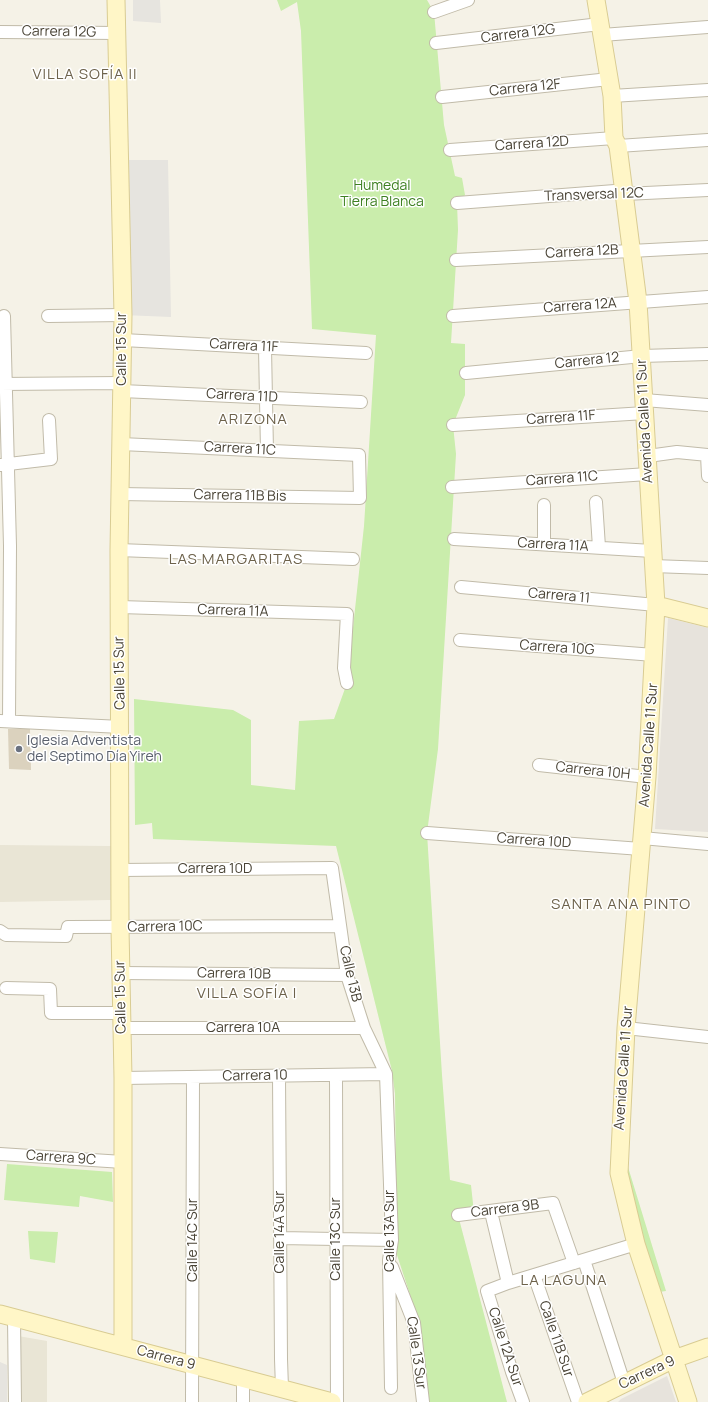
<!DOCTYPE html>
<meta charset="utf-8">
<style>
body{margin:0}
canvas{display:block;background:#f5f2e7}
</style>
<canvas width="708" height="1402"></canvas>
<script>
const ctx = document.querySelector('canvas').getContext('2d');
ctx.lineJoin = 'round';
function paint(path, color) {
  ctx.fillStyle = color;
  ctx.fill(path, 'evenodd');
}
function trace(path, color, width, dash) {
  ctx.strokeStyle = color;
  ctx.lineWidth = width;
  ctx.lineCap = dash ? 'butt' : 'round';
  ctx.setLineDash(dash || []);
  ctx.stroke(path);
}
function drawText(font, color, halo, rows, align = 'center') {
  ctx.font = font + ' Manrope,sans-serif';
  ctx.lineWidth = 3;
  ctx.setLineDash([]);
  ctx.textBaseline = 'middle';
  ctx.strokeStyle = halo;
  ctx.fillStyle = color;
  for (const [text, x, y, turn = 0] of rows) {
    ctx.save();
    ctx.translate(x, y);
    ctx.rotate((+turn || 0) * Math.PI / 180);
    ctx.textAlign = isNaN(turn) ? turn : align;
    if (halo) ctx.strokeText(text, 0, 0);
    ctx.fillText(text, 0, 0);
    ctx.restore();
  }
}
paint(new Path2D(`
 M0,845l112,1 -1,54 -111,2z
 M18,1336l29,5v61h-27z`), '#e9e5d5');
paint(new Path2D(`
 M668,618l40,10v204l-53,-3z
 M667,1376l9,26h-58l3,-3z`), '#e7e3dc');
paint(new Path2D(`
 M277,0h150l7,12 10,113 11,51 7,2 3,17 -8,8 1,27 -7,113 14,1v51l-12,30 3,29 -18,295 -11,84 15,242 8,105 21,5 3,28 -16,2 49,187h-79l-8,-77 -23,-70 -2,-161 -3,-23 -56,-225 -183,-7 -1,-16 -17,2 -1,-126 99,11 18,10v65l44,5 4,-69 35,-2 13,-36 17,-157 12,-191 -64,-6 -11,-298 -4,-29 -16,9z
 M7,1164l105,8 1,30 -33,-6 -1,11 -75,-7z
 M628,1167l38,124 -7,1 -36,-122z
 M28,1231l30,1 -3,31 -25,-4z`), '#caedac');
paint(new Path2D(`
 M133,0h27l1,23 -28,-2z
 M120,160h48l3,157 -48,-2z
 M0,1362l7,3v37h-7z`), '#e6e4df');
paint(new Path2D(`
 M8,729h22l1,41 -22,-1z`), '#dbd2be');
const street = new Path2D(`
 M434,12l34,-12
 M0,32l118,1
 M602,35l106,-8
 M436,43l164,-19
 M612,96l96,-6
 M442,97l167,-18
 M618,146l90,-6
 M450,150l164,-12
 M457,203l158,-12 10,3 83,-4
 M456,260l252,-13
 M4,316l6,230 -1,175
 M48,316l75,-1
 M453,316l255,-19
 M123,340l243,13
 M265,348l2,103
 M466,373l176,-17 66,-2
 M0,384l122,-1
 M122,391l239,11
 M644,400l64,5
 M453,425l192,-12
 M707,455l1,21
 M648,456l29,-4 31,3
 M0,465l51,-6 -2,-39
 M452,487l196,-13
 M120,494l240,4 -1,-43 -238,-11
 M596,502l3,45
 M544,505v39
 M454,539l198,12
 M119,550l234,9
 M653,566l55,2
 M461,587l195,18
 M120,607l227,7 -3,54 3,15
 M460,640l194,15
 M0,721l121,6
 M539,765l108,12
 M427,833l214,16
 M642,838l66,6
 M121,870l211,-2 15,107 17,53 22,46 6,166 -3,20 2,128
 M0,931l6,4 60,1 2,-9 272,-1
 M121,973l226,2
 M6,988l44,1 1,24h71
 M121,1028h243
 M626,1028l82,9
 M336,1075l1,327
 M279,1076l2,283 1,29
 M123,1078l263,-4
 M0,1154l123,8
 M491,1212l17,71
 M458,1215l95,-12 21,60
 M280,1238l112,2
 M584,1260l40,123
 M392,1267l22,56 9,79
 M534,1275l44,127
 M14,1318l1,84
 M192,1402l1,-325
 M243,1402v-24
 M523,1402l-11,-30 -25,-81 21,-8 128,-39`);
const secondary = new Path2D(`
 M116,0l7,315 -4,235 1,378 3,150v268
 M596,0l16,96 2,42 4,8 20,156 18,303 -9,172 -21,251 -7,145 17,71 52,158
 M656,605l52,13
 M0,1314l332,88
 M587,1402l87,-43 34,-12`);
trace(street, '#c1bba9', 14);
trace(secondary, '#d9cc93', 19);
trace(street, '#fff', 12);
trace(secondary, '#fff6c7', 17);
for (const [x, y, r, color] of [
 [19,749,4,"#6b7280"]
]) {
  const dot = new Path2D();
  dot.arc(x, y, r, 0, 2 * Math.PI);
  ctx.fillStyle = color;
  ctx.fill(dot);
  trace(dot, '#fff', 1.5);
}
drawText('14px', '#494335', '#fff', [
 ["Carrera 12G",59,32,1],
 ["Carrera 12G",518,34,-7],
 ["Carrera 12F",525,88,-6],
 ["Carrera 12D",532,144,-4],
 ["Transversal 12C",594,195,-2],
 ["Carrera 12B",582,252,-3],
 ["Carrera 12A",580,306,-4],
 ["Carrera 11F",244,346,3],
 ["Calle 15 Sur",122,349,-90],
 ["Carrera 12",587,361,-6],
 ["Carrera 11D",242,396,3],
 ["Carrera 11F",561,418,-4],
 ["Avenida Calle 11 Sur",645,421,-93],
 ["Carrera 11C",240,449,3],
 ["Carrera 11C",562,479,-4],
 ["Carrera 11B Bis",240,496,1],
 ["Carrera 11A",553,545,3],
 ["Carrera 11",559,596,5],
 ["Carrera 11A",233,611,2],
 ["Carrera 10G",557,648,4],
 ["Calle 15 Sur",120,673,-91],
 ["Avenida Calle 11 Sur",649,745,-86],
 ["Carrera 10H",593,771,6],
 ["Carrera 10D",534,841,4],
 ["Carrera 10D",215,869],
 ["Carrera 10C",165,927,-1],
 ["Carrera 10B",234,974,1],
 ["Calle 13B",350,974,77],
 ["Calle 15 Sur",121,997,-91],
 ["Carrera 10A",243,1028],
 ["Avenida Calle 11 Sur",624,1068,-86],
 ["Carrera 10",255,1076,-1],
 ["Carrera 9C",61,1158,4],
 ["Carrera 9B",505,1209,-7],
 ["Calle 13A Sur",390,1231,-90],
 ["Calle 14A Sur",280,1232,-90],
 ["Calle 13C Sur",336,1239,-90],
 ["Calle 14C Sur",193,1240,-90],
 ["Calle 11B Sur",556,1339,71],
 ["Calle 12A Sur",505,1347,72],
 ["Calle 13 Sur",416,1353,82],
 ["Carrera 9",166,1358,15],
 ["Carrera 9",647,1373,-25]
]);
drawText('14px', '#3e8022', '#fff', [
 ["Humedal",382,186],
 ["Tierra Blanca",382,202]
]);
drawText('14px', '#5b616d', '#fff', [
 ["Iglesia Adventista",27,741],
 ["del Septimo Día Yireh",27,757]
], 'left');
ctx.letterSpacing = '1px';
drawText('15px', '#6d624b', '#fff', [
 ["VILLA SOFÍA II",85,75],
 ["ARIZONA",253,420],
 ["LAS MARGARITAS",236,560],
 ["SANTA ANA PINTO",621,905],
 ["VILLA SOFÍA I",247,994],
 ["LA LAGUNA",564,1281]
]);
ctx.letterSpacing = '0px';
</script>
